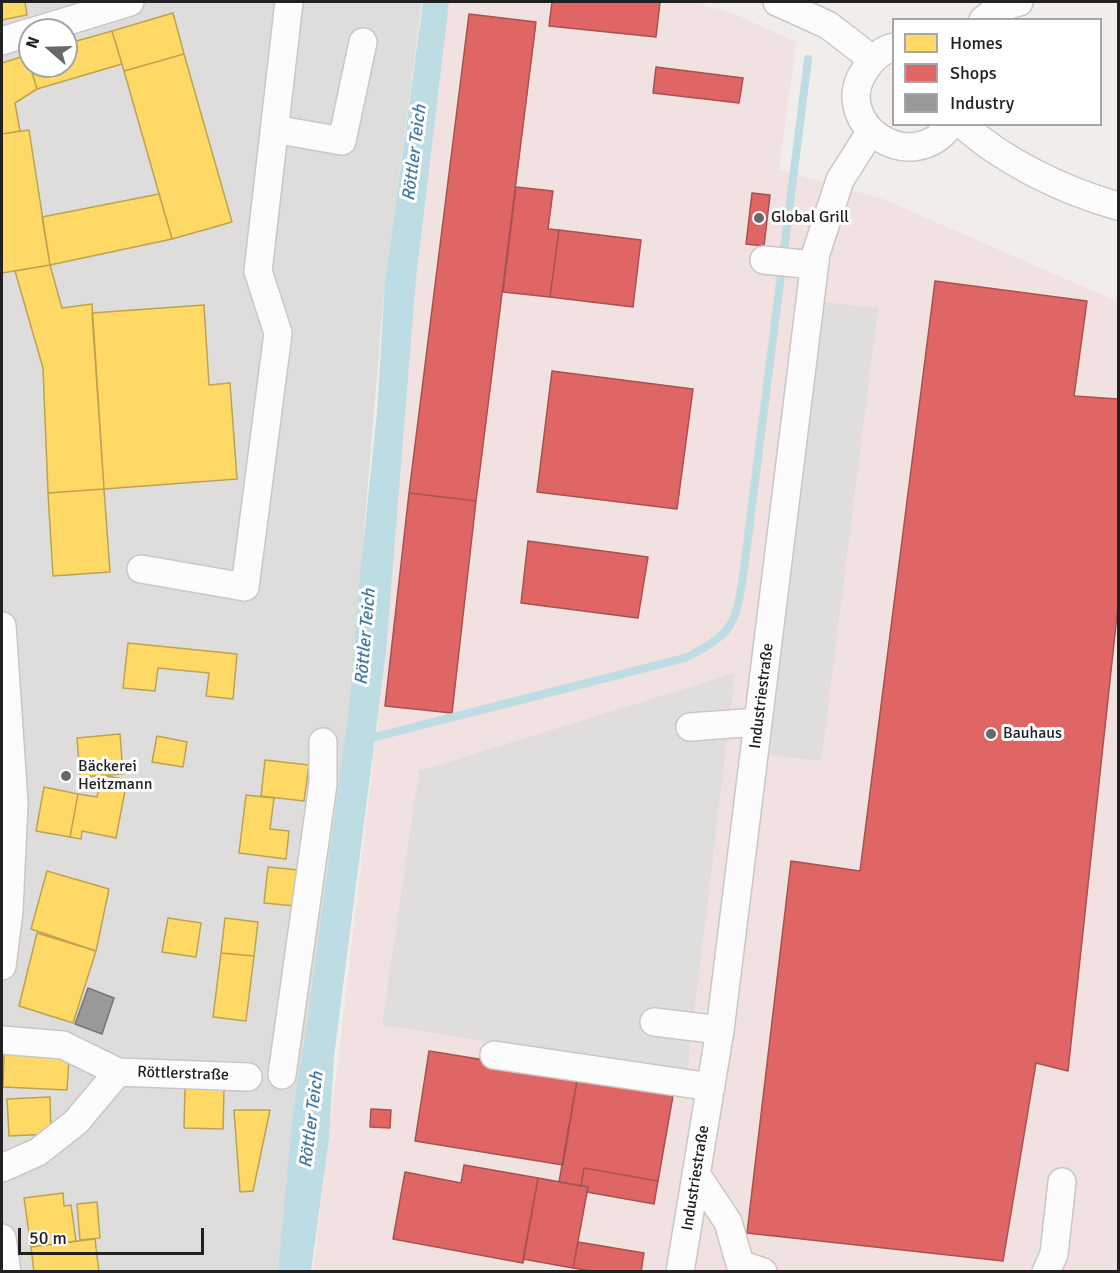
<!DOCTYPE html>
<meta charset="utf-8">
<style>
body{margin:0}
#map{position:relative;width:1120px;height:1273px;overflow:hidden;background:#f0edea;font-family:Signika,sans-serif}
canvas{display:block}
.frame{position:absolute;inset:0;border:3px solid #212121;pointer-events:none}
.legend{position:absolute;left:892px;top:18px;width:210px;height:108px;box-sizing:border-box;background:#fff;border:2px solid #a6a6a6;margin:0;padding:8px 10px;list-style:none;font-size:18px;color:#212121}
.legend li{display:flex;align-items:center;gap:12px;height:30px}
.legend b{width:30px;border:2px solid #a6a6a6}
.north{position:absolute;left:18px;top:18px;width:60px;height:60px;box-sizing:border-box;background:#fff;border:2px solid #a6a6a6;border-radius:50%;rotate:290deg;font-size:16px;font-weight:700;line-height:24px;text-align:center;color:#212121}
.north::after{content:'';display:block;margin:auto;width:21px;height:27px;background:#696867;clip-path:polygon(50% 0,100% 100%,50% 72%,0 100%)}
.scale{position:absolute;left:18px;top:1228px;width:186px;height:27px;box-sizing:border-box;border:3px solid #212121;border-top:0;padding-left:8px;font-size:18px;line-height:21px;white-space:nowrap;color:#212121;-webkit-text-stroke:4px #fff;paint-order:stroke}
</style>
<div id="map">
<canvas width="1120" height="1273"></canvas>
<div class="frame"></div>
<ul class="legend">
<li><b style="height:16px;background:#ffd966"></b>Homes</li>
<li><b style="height:16px;background:#e06666"></b>Shops</li>
<li><b style="height:16px;background:#999"></b>Industry</li>
</ul>
<div class="north">N</div>
<div class="scale">50 m</div>
</div>
<script>
const ctx = document.querySelector('canvas').getContext('2d');
ctx.lineJoin = 'round';
function paint(path, color) {
  ctx.fillStyle = color;
  ctx.fill(path, 'evenodd');
}
function trace(path, color, width, dash) {
  ctx.strokeStyle = color;
  ctx.lineWidth = width;
  ctx.lineCap = dash ? 'butt' : 'round';
  ctx.setLineDash(dash || []);
  ctx.stroke(path);
}
function drawText(font, color, halo, rows, align = 'center') {
  ctx.font = font + ' Signika,sans-serif';
  ctx.lineWidth = 6;
  ctx.setLineDash([]);
  ctx.textBaseline = 'middle';
  ctx.strokeStyle = halo;
  ctx.fillStyle = color;
  for (const [text, x, y, turn = 0] of rows) {
    ctx.save();
    ctx.translate(x, y);
    ctx.rotate((+turn || 0) * Math.PI / 180);
    ctx.textAlign = isNaN(turn) ? turn : align;
    if (halo) ctx.strokeText(text, 0, 0);
    ctx.fillText(text, 0, 0);
    ctx.restore();
  }
}
paint(new Path2D(`
 M2,2h420l-37,280 -36,424 -70,565 -277,1zM30,30h36v36h-36z`), '#dfdddb');
paint(new Path2D(`
 M448,2h247l39,12 62,28 -17,128 104,29 235,103v969l-805,1 73,-620 30,-373z`), '#f1e1e0');
paint(new Path2D(`
 M823,302l55,6 -57,453 -55,-6z
 M735,673l-48,400 -305,-48 37,-254z`), '#e0dedd');
paint(new Path2D(`
 M423,2h26l-33,277 -30,373 -52,404 -5,82 -18,133h-33l16,-167 12,-72 43,-326 11,-133 17,-160 8,-131z`), '#bedce3');
const homes = new Path2D(`
 M2,2h23l2,13 -25,5z
 M173,13l11,41 -60,17 -12,-40z
 M112,31l10,33 -85,25 -7,-23h36v-22z
 M184,54l48,168 -60,17 -48,-168z
 M27,55l10,34 -22,14 5,28 -18,3v-71z
 M29,130l21,135 -48,8v-139z
 M159,194l13,45 -122,26 -8,-48z
 M50,265l12,43 30,-4 12,185 -56,4 -5,-125 -28,-97z
 M204,305l5,80 21,-2 7,96 -133,10 -12,-176z
 M104,489l6,83 -57,4 -5,-83z
 M128,643l109,11 -4,45 -27,-3 3,-23 -51,-5 -3,23 -32,-3z
 M120,734l3,40 -43,3 -3,-39z
 M157,736l30,6 -4,25 -31,-5z
 M265,760l44,5 -5,36 -43,-5z
 M102,775l25,5 -11,58 -34,-7 -1,8 -11,-2 8,-43 19,3z
 M44,787l34,7 -8,43 -34,-6z
 M246,795l28,3 -4,31 19,2 -3,28 -47,-6z
 M268,867l31,3 -4,36 -31,-3z
 M47,871l62,18 -13,62 -65,-22z
 M168,918l33,5 -5,34 -34,-5z
 M225,918l33,4 -4,34 -33,-3z
 M37,933l59,18 -23,72 -54,-17z
 M221,953l33,3 -8,65 -33,-4z
 M4,1054l65,3 -2,33 -64,-3z
 M185,1087l39,1 -1,41 -39,-1z
 M50,1097l1,37 -42,2 -2,-37z
 M234,1110h36l-17,81 -13,1z
 M63,1193l1,13 7,-1 5,36 -45,6 -7,-49z
 M97,1202l3,36 -20,2 -3,-36z
 M95,1239l4,33h-65l-3,-25z`);
paint(homes, '#ffd966');
trace(homes, '#bca251', 1.5);
const shops = new Path2D(`
 M552,2h108l-4,35 -107,-11z
 M469,14l67,8 -60,479 -67,-8z
 M656,67l87,11 -4,25 -86,-10z
 M516,187l37,4 -5,38 11,1 -9,67 -47,-5z
 M752,193l18,2 -6,51 -18,-2z
 M559,230l82,10 -8,67 -83,-10z
 M935,281l152,20 -13,95 44,3v207l-50,465 -32,-8 -33,198 -256,-28 44,-372 69,10z
 M552,371l141,18 -16,120 -140,-17z
 M409,493l67,8 -24,212 -67,-7z
 M528,541l120,16 -10,61 -117,-15z
 M429,1051l149,24 -15,90 -148,-24z
 M578,1075l96,15 -16,91 -74,-13 -3,18 -22,-4z
 M371,1109l20,1 -1,18 -20,-1z
 M464,1165l74,13 -15,85 -130,-24 12,-67 56,11z
 M584,1168l74,13 -4,23 -67,-12 1,-5 -7,-1z
 M538,1178l50,9 -15,81 -50,-9z
 M578,1242l66,11 -3,19h-44l-24,-4z`);
paint(shops, '#e06666');
trace(shops, '#a75151', 1.5);
const industry = new Path2D(`
 M88,988l26,10 -12,36 -27,-10z`);
paint(industry, '#999');
trace(industry, '#757575', 1.5);
trace(new Path2D(`
 M367,739l318,-81c51,-26 51,-35 59,-89l64,-510`), '#bedce3', 8);
const minor = new Path2D(`
 M777,2l51,23 44,34
 M983,20l14,-11 22,-7
 M38,30l92,-28
 M2,41l28,-9
 M894,47c-13,3 -22,12 -29,23 -36,52 46,110 86,54
 M962,124c42,38 102,67 156,82
 M274,129l68,12 21,-99
 M764,260l50,5
 M141,569l104,18 33,-254 -20,-62 31,-269
 M2,626l12,176 -5,109 -7,55
 M690,727l68,-5
 M654,1022l66,8
 M2,1040l61,5 55,27 130,5
 M494,1055l217,32
 M282,1075l41,-291v-42
 M2,1168l36,-16 38,-30 42,-50
 M696,1174l32,48 12,42 23,8
 M2,1238l5,34
 M680,1272l40,-242 96,-777 24,-73 31,-49
 M1046,1272l8,-18 8,-72`);
trace(minor, '#c8c7c6', 30);
trace(minor, '#fdfcfc', 27);
for (const [x, y, r, color] of [
 [759,218,6,"#696867"],
 [991,734,6,"#696867"],
 [66,776,6,"#696867"]
]) {
  const dot = new Path2D();
  dot.arc(x, y, r, 0, 2 * Math.PI);
  ctx.fillStyle = color;
  ctx.fill(dot);
  trace(dot, '#fff', 2);
}
drawText('16px', '#212121', '#fff', [
 ["Global Grill",771,218],
 ["Bauhaus",1003,734],
 ["Bäckerei",78,767],
 ["Heitzmann",78,785]
], 'left');
drawText('16px', '#212121', '#fff', [
 ["Industriestraße",762,696,-83],
 ["Röttlerstraße",183,1074,2],
 ["Industriestraße",696,1178,-81]
]);
drawText('italic 18px', '#4378a6', '#fff', [
 ["Röttler Teich",415,153,-83],
 ["Röttler Teich",366,637,-85],
 ["Röttler Teich",312,1120,-83]
]);
</script>
